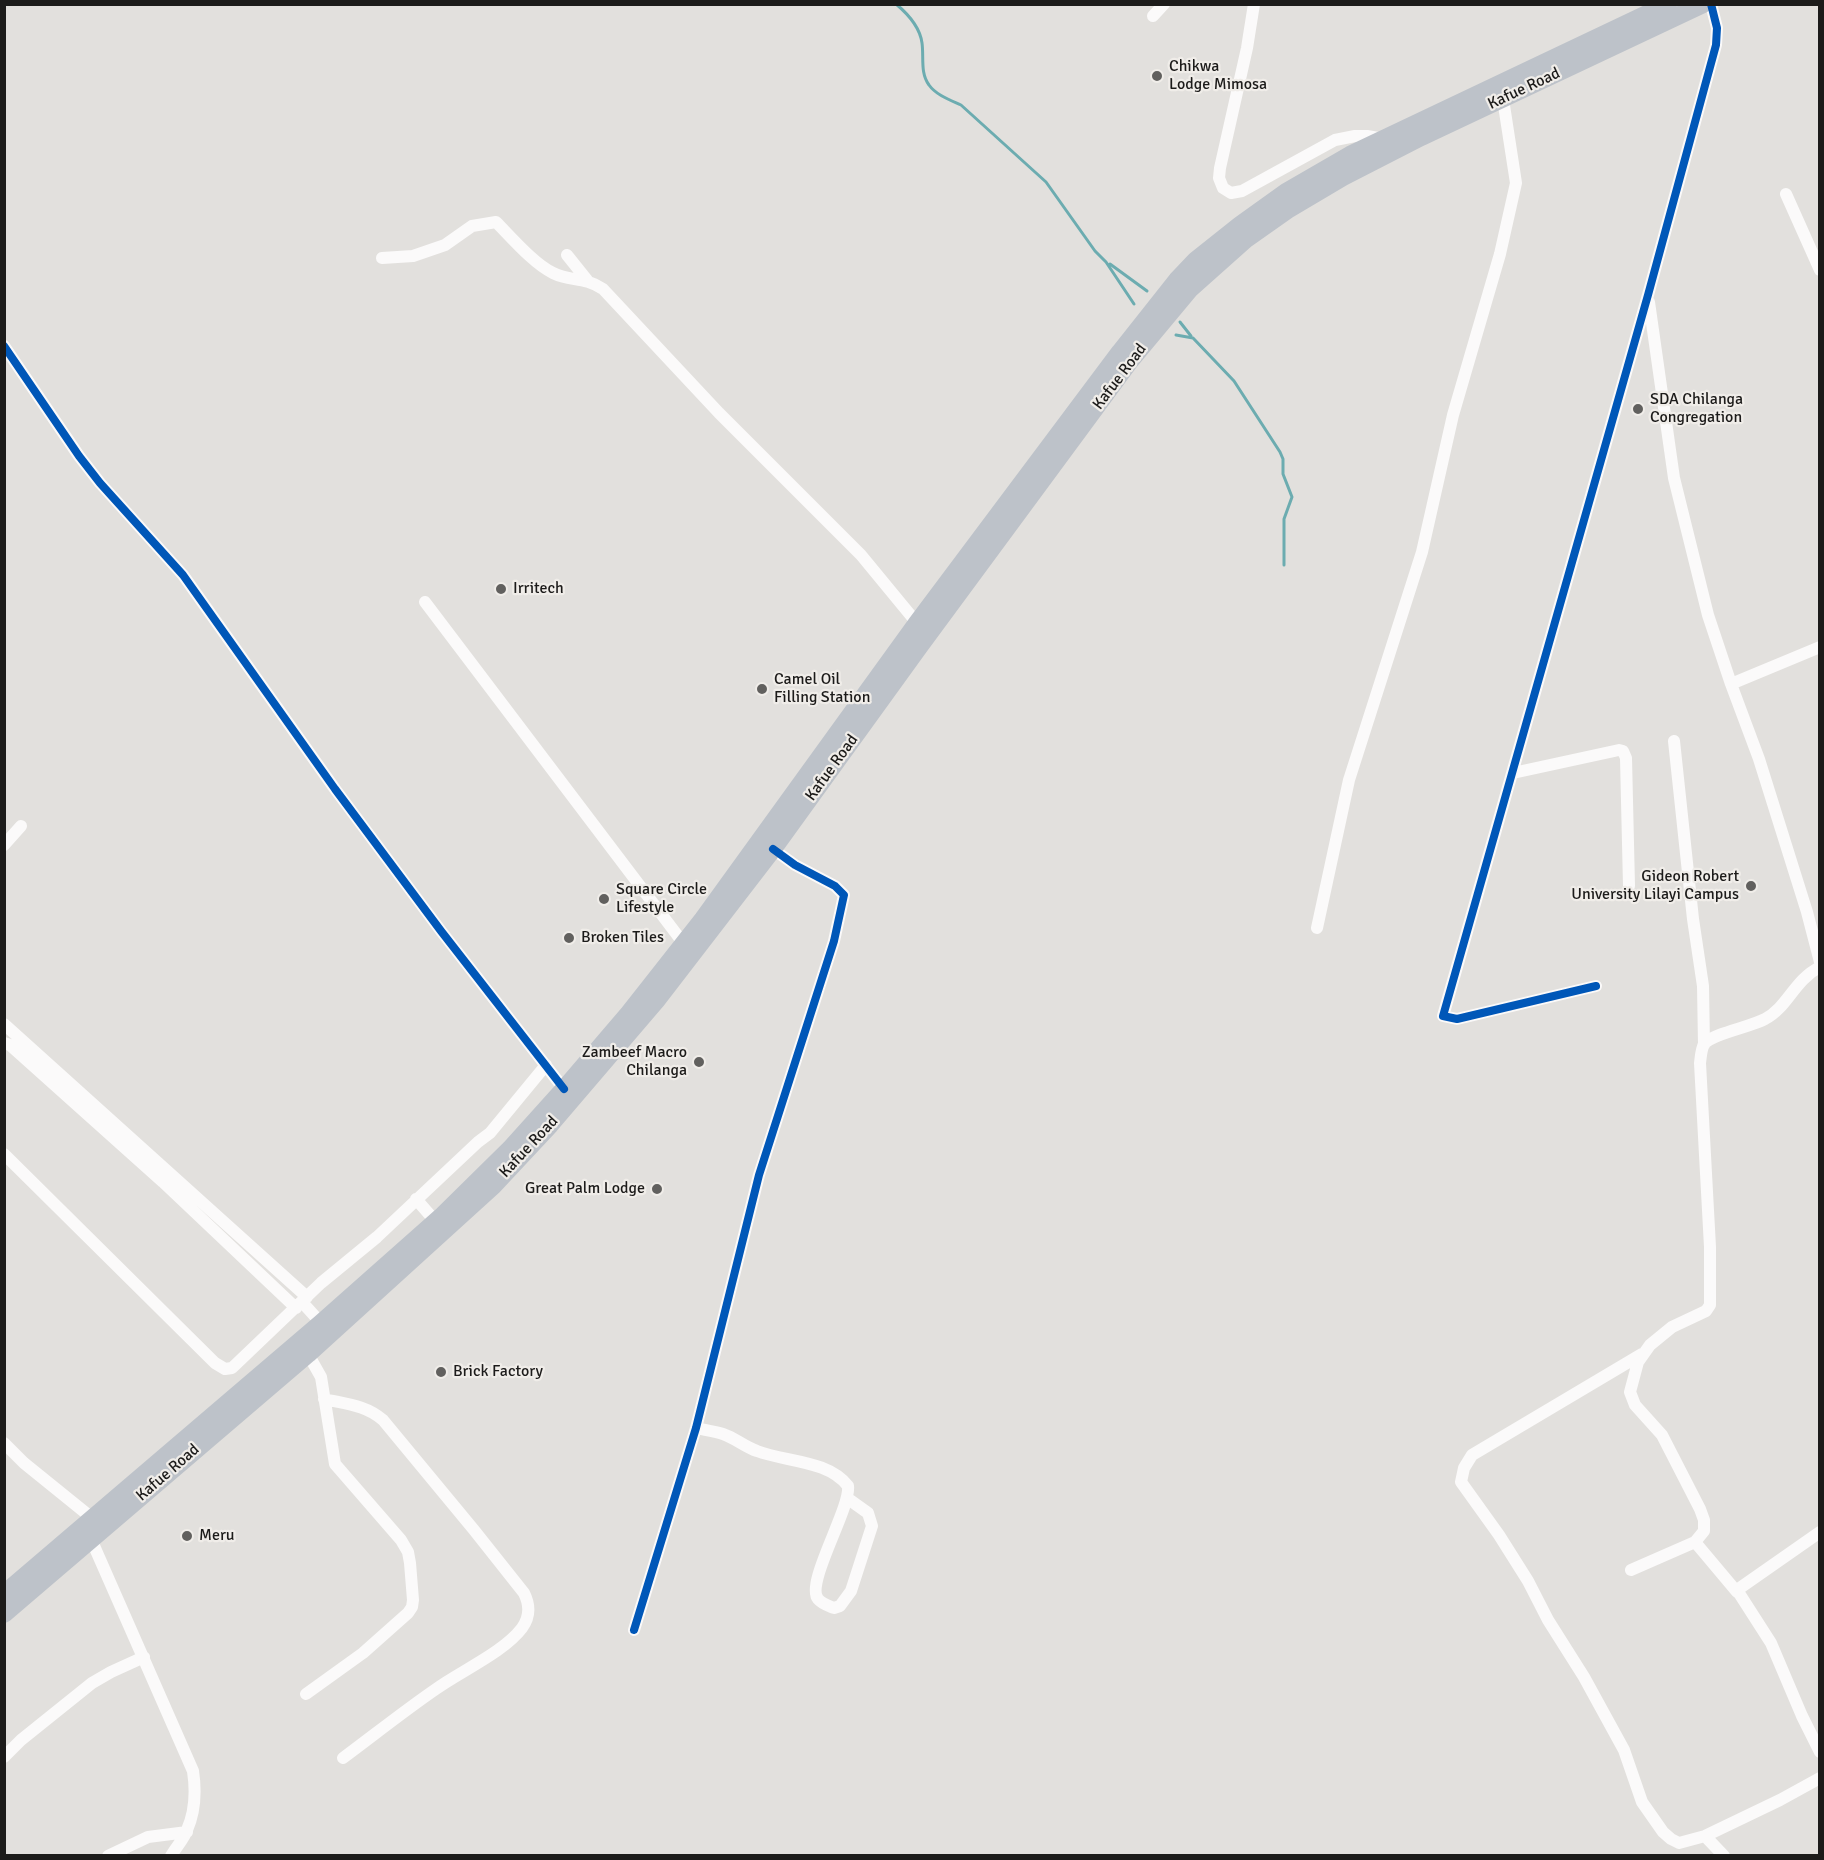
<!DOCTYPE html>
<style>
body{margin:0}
#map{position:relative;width:1824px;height:1860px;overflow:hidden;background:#e2e0dd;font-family:Signika,sans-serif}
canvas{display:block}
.frame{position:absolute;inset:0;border:6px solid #1c1b1a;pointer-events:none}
</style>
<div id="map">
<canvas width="1824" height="1860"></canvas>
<div class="frame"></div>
</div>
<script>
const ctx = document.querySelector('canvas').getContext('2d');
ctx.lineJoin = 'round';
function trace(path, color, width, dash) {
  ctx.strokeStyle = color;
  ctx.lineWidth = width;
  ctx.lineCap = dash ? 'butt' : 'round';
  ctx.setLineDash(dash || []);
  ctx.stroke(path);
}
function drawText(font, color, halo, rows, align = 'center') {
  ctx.font = font + ' Signika,sans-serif';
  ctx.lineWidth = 4.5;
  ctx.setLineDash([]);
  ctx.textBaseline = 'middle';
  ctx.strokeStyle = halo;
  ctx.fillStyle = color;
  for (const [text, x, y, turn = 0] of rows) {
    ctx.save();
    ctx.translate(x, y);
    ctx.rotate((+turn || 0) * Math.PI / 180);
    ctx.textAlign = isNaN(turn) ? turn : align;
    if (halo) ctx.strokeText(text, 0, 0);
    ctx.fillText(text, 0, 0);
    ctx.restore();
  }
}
trace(new Path2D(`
 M896,4c12,10 24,24 26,39 2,14 -2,30 7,42 7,10 21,15 32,20l85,77 49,69 11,11 28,42
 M1110,264l37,27
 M1180,322l11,14
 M1176,335l17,3 41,43 46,71 3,7v15l9,23 -8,22v46`), '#6cacb0', 3);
trace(new Path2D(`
 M1254,4l-7,44 -27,120 -1,10 4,10 8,5 11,-2 93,-51 20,-4h12l17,3
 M1153,16l11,-12
 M1786,194l34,76
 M567,255l20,25
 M382,258l31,-2 32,-11 27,-19 24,-4c15,15 38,42 57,51 18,9 30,3 50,16l116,124 142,142 56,68
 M1649,302l25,176 34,137 23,69 28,75 48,153 13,50
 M4,346l75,110 21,27 83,92 152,214 106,142 123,158
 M425,602l259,342
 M1731,684l89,-37
 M1674,741l19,178 10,67 1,59
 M1513,773l106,-23 4,1 3,7 3,128
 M4,845l17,-19
 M1317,928l32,-148 73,-228 31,-137 47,-161 16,-71 -13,-84
 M1596,986l-139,33 -14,-3 205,-721 68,-250 1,-17 -6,-24
 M4,1024l303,273
 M4,1043l6,2 153,137 133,126
 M4,1154l211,209 10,6 7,-1 89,-85 56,-46 101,-95 12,-9 56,-68
 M416,1199l20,23
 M302,1302l19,21
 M1642,1354l-170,101 -8,13 -3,14 38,53 29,46 20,39 36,57 40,73 18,52 21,30 8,7 8,4 26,-7 75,-36 40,-22
 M324,1399c22,5 42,6 59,21l91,110 50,63c6,12 6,24 -2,35 -18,24 -61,43 -86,61 -32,22 -62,46 -93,69
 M696,1428c9,2 18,3 27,6 12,4 22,13 34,17 29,11 71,9 91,35 3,22 -43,97 -30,113 4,5 11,7 16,9l6,-2 11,-15 21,-65 -4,-13 -21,-15
 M4,1443l20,20 68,55
 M1820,1532l-83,58 34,53 31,73 18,36
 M91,1539l102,232c3,20 2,41 -6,59 -3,9 -11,17 -16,26
 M1695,1542l42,50
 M1631,1570l64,-28 9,-11v-11l-4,-11 -38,-74 -27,-30 -5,-13 8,-30 12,-17 22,-18 34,-16 4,-6v-58l-10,-184c1,-7 1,-13 4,-19 9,-11 47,-17 61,-25 23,-12 29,-39 55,-52
 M634,1630l62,-202 63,-253 75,-234 10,-46 -9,-9 -40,-21 -22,-16
 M306,1694l57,-41 45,-40 4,-6 1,-7 -3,-37 -2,-11 -7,-12 -66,-76 -14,-87 -13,-23
 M4,1757l17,-17 71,-57 19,-11 33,-15
 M1705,1836l19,20
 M108,1856l40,-19 39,-5`), '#fbfafa', 12);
trace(new Path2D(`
 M4,1594l317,-271 122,-108 67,-66 54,-60 65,-76 74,-94 214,-296 203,-271 57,-72 19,-20 44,-35 46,-33 64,-37 318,-151
 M4,1614l304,-260 185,-168 57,-61 106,-124 117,-152 146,-202 211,-286 60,-72 55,-49 44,-31 54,-32 78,-40 282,-133`), '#bdc2c9', 18);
trace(new Path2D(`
 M4,346l75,110 21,27 83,92 152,214 106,142 123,158
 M1596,986l-139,33 -14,-3 205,-721 68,-250 1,-17 -6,-24
 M634,1630l62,-202 63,-253 75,-234 10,-46 -9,-9 -40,-21 -22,-16`), '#0057b8', 8);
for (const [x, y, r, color] of [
 [1157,76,6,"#61605e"],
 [1638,409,6,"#61605e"],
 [501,589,6,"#61605e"],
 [762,689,6,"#61605e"],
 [1751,886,6,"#61605e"],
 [604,899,6,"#61605e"],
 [569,938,6,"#61605e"],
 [699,1062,6,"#61605e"],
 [657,1189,6,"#61605e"],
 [441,1372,6,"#61605e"],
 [187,1536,6,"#61605e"]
]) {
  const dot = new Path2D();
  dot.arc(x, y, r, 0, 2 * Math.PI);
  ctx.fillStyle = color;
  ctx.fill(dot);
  trace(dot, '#f0ede9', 2);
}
drawText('16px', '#1c1b1a', '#f0ede9', [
 ["Chikwa",1169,67],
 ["Lodge Mimosa",1169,85],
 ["SDA Chilanga",1650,400],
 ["Congregation",1650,418],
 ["Irritech",513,589],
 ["Camel Oil",774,680],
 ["Filling Station",774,698],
 ["Gideon Robert",1739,877,"right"],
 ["University Lilayi Campus",1739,895,"right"],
 ["Square Circle",616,890],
 ["Lifestyle",616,908],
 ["Broken Tiles",581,938],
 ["Zambeef Macro",687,1053,"right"],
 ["Chilanga",687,1071,"right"],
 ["Great Palm Lodge",645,1189,"right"],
 ["Brick Factory",453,1372],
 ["Meru",199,1536]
], 'left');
drawText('16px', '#1c1b1a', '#f0ede9', [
 ["Kafue Road",1524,89,-25],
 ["Kafue Road",1120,377,-53],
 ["Kafue Road",832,768,-54],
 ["Kafue Road",529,1147,-47],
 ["Kafue Road",168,1473,-41]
]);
</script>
